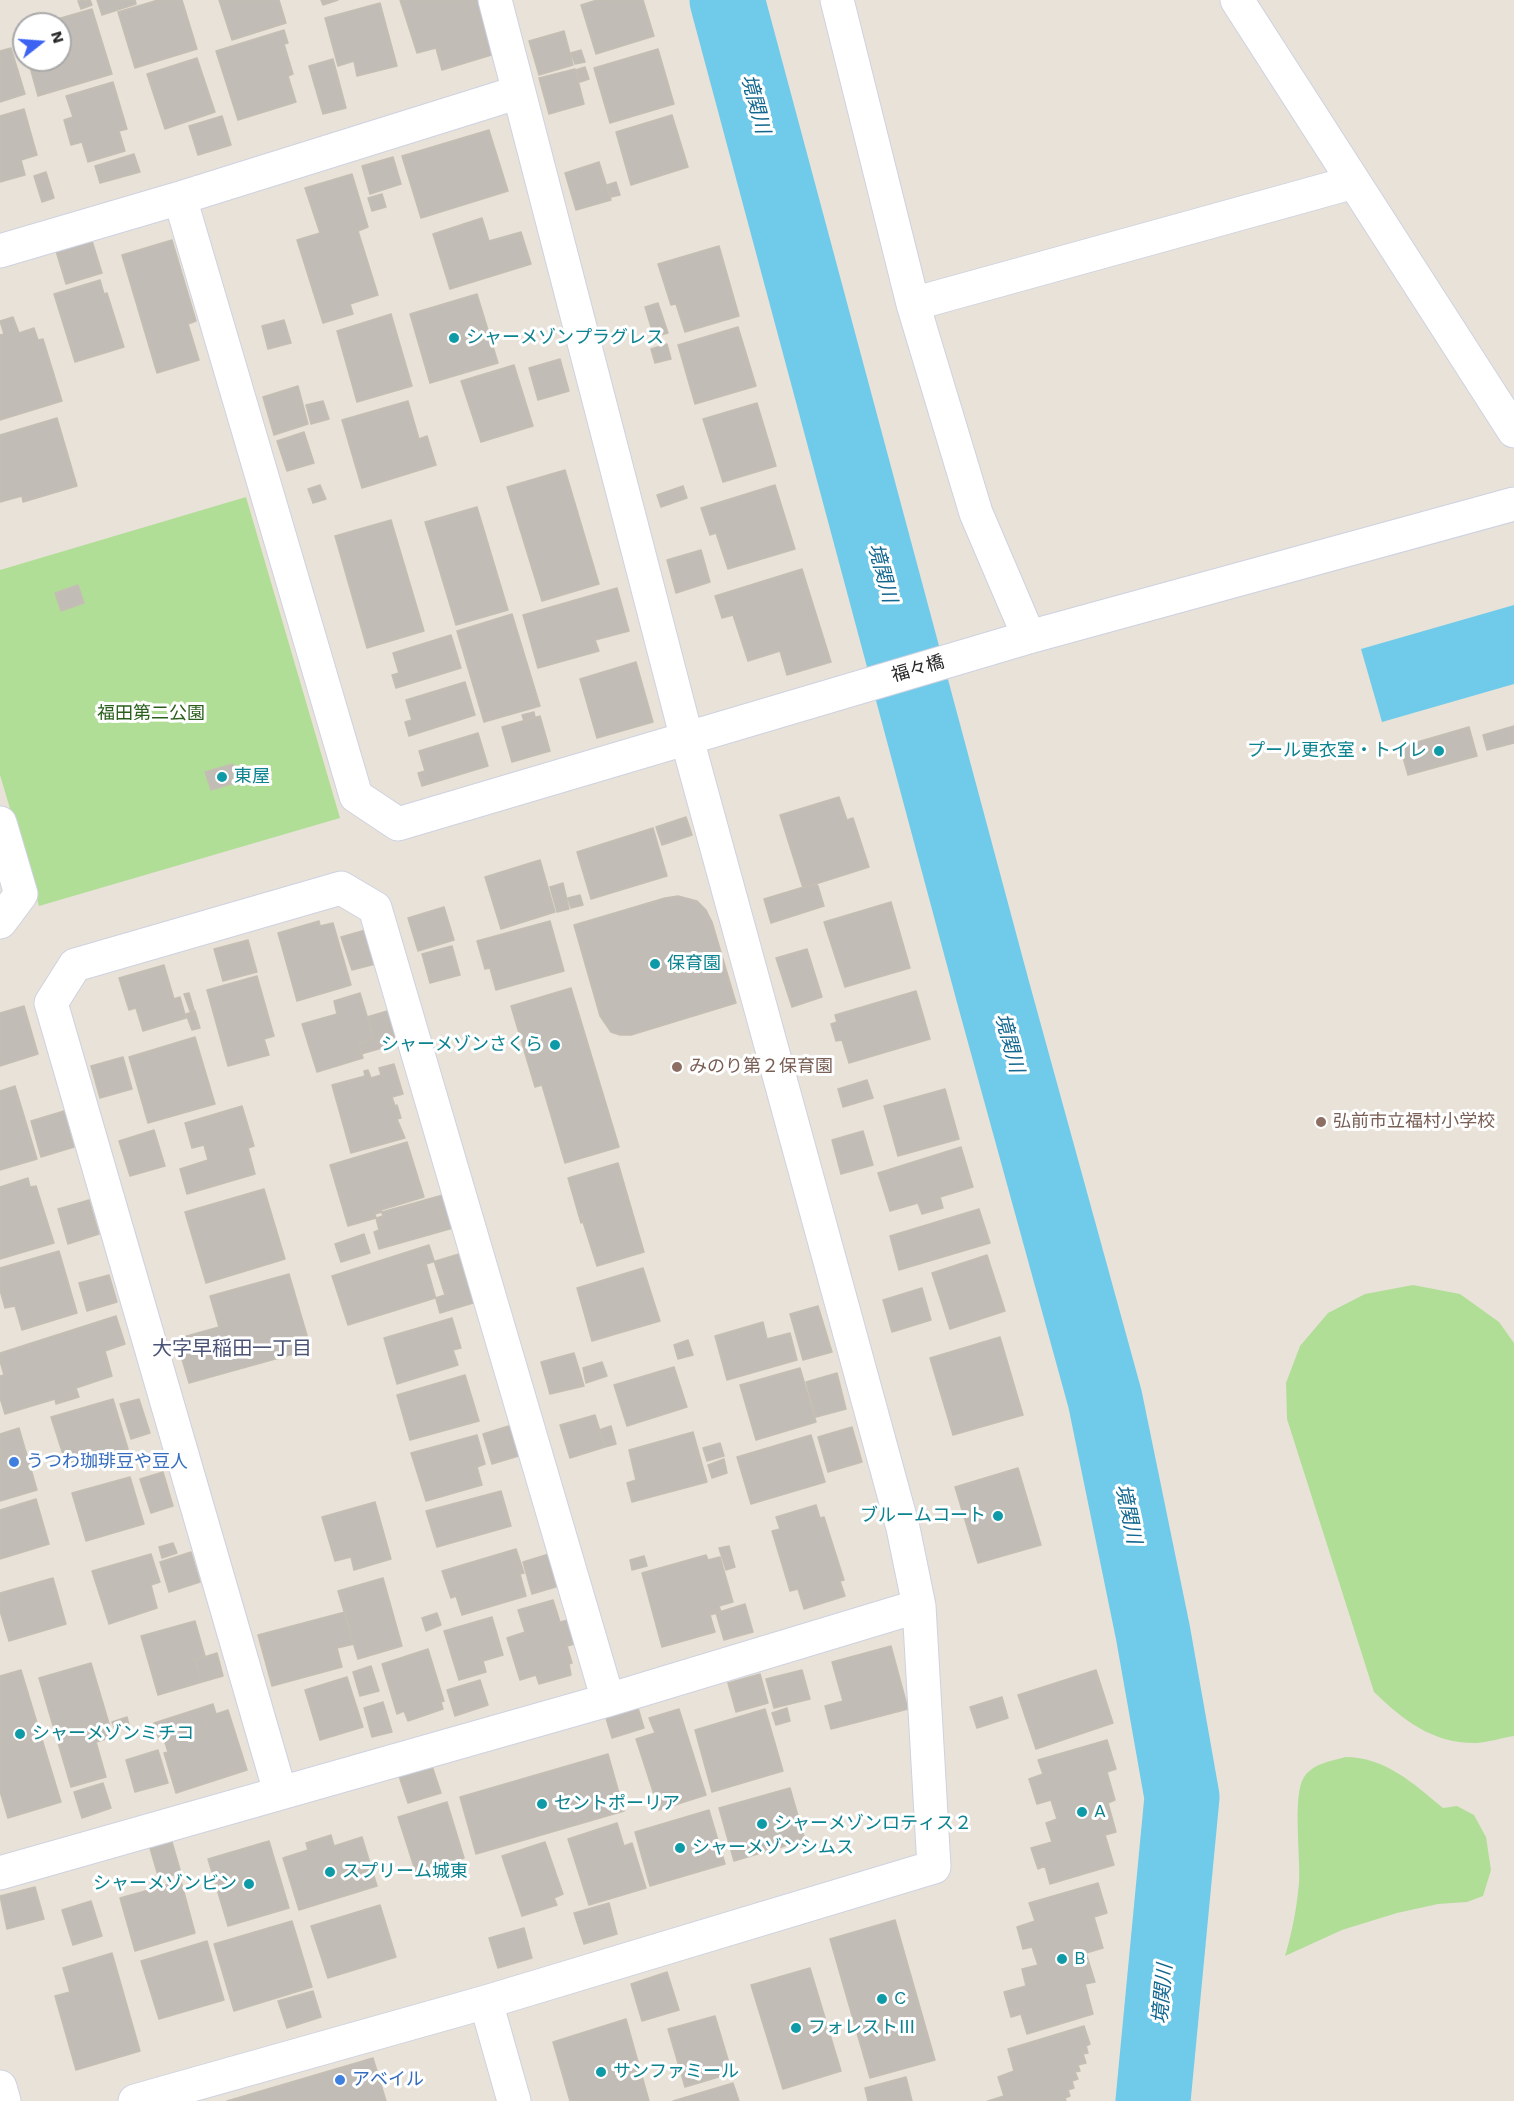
<!DOCTYPE html>
<meta charset="utf-8">
<style>
body{margin:0}
#map{position:relative;width:1514px;height:2101px;overflow:hidden;background:#e9e2d9;font-family:"Work Sans",sans-serif}
canvas{display:block}
.north{position:absolute;left:12px;top:12px;width:60px;height:60px;box-sizing:border-box;background:#fff;border:2px solid #a9a9a9;border-radius:50%;rotate:73deg;font-size:16px;font-weight:700;line-height:24px;text-align:center;color:#272727}
.north::after{content:'';display:block;margin:auto;width:21px;height:27px;background:#3d63f2;clip-path:polygon(50% 0,100% 100%,50% 72%,0 100%)}
</style>
<div id="map">
<canvas width="1514" height="2101"></canvas>
<div class="north">N</div>
</div>
<script>
const ctx = document.querySelector('canvas').getContext('2d');
ctx.lineJoin = 'round';
function paint(path, color) {
  ctx.fillStyle = color;
  ctx.fill(path, 'evenodd');
}
function trace(path, color, width, dash) {
  ctx.strokeStyle = color;
  ctx.lineWidth = width;
  ctx.lineCap = dash ? 'butt' : 'round';
  ctx.setLineDash(dash || []);
  ctx.stroke(path);
}
function drawText(font, color, halo, rows, align = 'center') {
  ctx.font = font + ' "Work Sans","Noto Sans JP",sans-serif';
  ctx.lineWidth = 6;
  ctx.setLineDash([]);
  ctx.textBaseline = 'middle';
  ctx.strokeStyle = halo;
  ctx.fillStyle = color;
  for (const [text, x, y, turn = 0] of rows) {
    ctx.save();
    ctx.translate(x, y);
    ctx.rotate((+turn || 0) * Math.PI / 180);
    ctx.textAlign = isNaN(turn) ? turn : align;
    if (halo) ctx.strokeText(text, 0, 0);
    ctx.fillText(text, 0, 0);
    ctx.restore();
  }
}
paint(new Path2D(`
 M246,497l94,321 -301,88 -39,-131v-205z
 M1413,1285l47,9 39,28 15,21v393c-12,2 -25,6 -37,7 -44,1 -74,-23 -103,-51l-87,-273 -1,-36 14,-37 28,-33 37,-19z
 M1345,1757c40,0 68,26 98,51l14,-2 17,9 12,22 5,33 -8,26 -16,6 -29,2 -41,9 -55,17 -57,26c7,-23 12,-49 14,-73 2,-24 -7,-88 5,-106 10,-14 25,-15 41,-20z`), '#b1de97');
paint(new Path2D(`
 M1514,605v79l-132,38 -21,-73z`), '#6fcbe9');
trace(new Path2D(`
 M727,0l266,992 112,407 48,234 29,164 -29,304`), '#6fcbe9', 75);
const building = new Path2D(`
 M90,0l2,5 -11,4 -3,-8z
 M97,0h38l1,4 -34,11z
 M158,0h24l15,49 -62,19 -17,-56z
 M219,0h60l7,23 -54,17z
 M321,0h17l-15,5z
 M400,0h82l16,53 -56,17 -6,-22 -19,5z
 M597,0h46l11,36 -58,18 -15,-49z
 M380,3l17,63 -40,10 -3,-15 -16,5 -13,-48z
 M92,9l20,65 -74,22 -10,-36h32v-36h-20z
 M284,30l4,13 -4,1 9,30 -5,2 8,26 -58,18 -22,-69z
 M564,31l9,34 -34,10 -10,-34z
 M11,48l14,46 -25,8v-51z
 M658,49l16,55 -64,19 -16,-55z
 M581,50l4,12 -10,2 -4,-11z
 M197,58l18,54 -50,17 -18,-55z
 M333,59l13,49 -23,6 -14,-48z
 M585,67l4,12 -9,3 -4,-12z
 M575,69l9,35 -35,10 -10,-36z
 M113,82l14,47 -8,2 6,20 -37,11 -6,-20 -11,3 -7,-25 9,-3 -7,-21z
 M24,109l13,46 -16,5 4,15 -25,7v-66z
 M672,115l16,52 -57,18 -15,-53z
 M222,116l9,29 -33,10 -9,-29z
 M489,130l19,61 -87,27 -19,-62z
 M134,154l6,18 -40,11 -5,-17z
 M393,157l8,27 -31,10 -8,-28z
 M599,162l12,38 -35,10 -11,-37z
 M46,172l8,26 -12,4 -8,-26z
 M352,174l16,53 -10,4 20,64 -28,9 3,10 -30,9 -26,-83 23,-7 -15,-45z
 M616,182l4,13 -9,2 -4,-12z
 M382,194l4,13 -14,4 -4,-13z
 M482,218l7,23 32,-9 10,32 -81,25 -17,-55z
 M172,240l24,81 -8,3 11,36 -42,13 -35,-118z
 M92,241l10,32 -36,11 -10,-33z
 M719,246l20,70 -54,16 -9,-28 -5,1 -13,-41z
 M100,280l4,14 3,-1 17,54 -49,15 -21,-68z
 M477,294l21,69 -68,20 -20,-69z
 M658,303l10,30 -14,4 -9,-30z
 M391,314l21,72 -55,16 -20,-71z
 M13,317l6,16 15,-5 4,12 5,-1 19,62 -62,19v-85l4,-1 -4,-13z
 M284,320l7,23 -23,6 -6,-23z
 M738,327l18,59 -61,18 -17,-59z
 M667,344l4,15 -16,4 -4,-14z
 M560,359l9,32 -31,9 -9,-32z
 M514,365l19,61 -52,16 -20,-61z
 M298,386l10,38 -34,11 -11,-38z
 M323,401l6,18 -18,5 -5,-19z
 M408,401l11,38 8,-3 9,29 -74,23 -20,-68z
 M757,403l19,63 -53,16 -20,-63z
 M57,418l20,68 -54,16 -1,-6 -22,6v-67z
 M304,432l10,31 -27,8 -10,-30z
 M565,470l34,114 -57,17 -35,-114z
 M320,485l6,14 -13,4 -5,-14z
 M775,485l20,64 -67,20 -12,-36 -6,2 -9,-27z
 M683,486l4,12 -26,9 -4,-12z
 M477,507l31,103 -52,15 -31,-103z
 M391,520l33,111 -57,17 -32,-112z
 M701,550l9,32 -34,11 -9,-33z
 M802,569l29,93 -44,13 -7,-24 -32,10 -15,-46 -11,3 -7,-22z
 M78,585l6,18 -23,8 -6,-18z
 M617,588l12,43 -34,9 4,11 -61,17 -15,-53z
 M512,614l28,92 -56,16 -27,-91z
 M451,635l10,33 -65,20 -4,-13 7,-2 -6,-20z
 M636,662l17,60 -56,16 -17,-59z
 M465,682l10,33 -66,21 -4,-14 7,-2 -6,-20z
 M534,712l1,5 -11,4 -2,-6z
 M540,716l10,35 -38,11 -10,-35z
 M1514,726v17l-27,7 -4,-15z
 M1469,727l8,29 -69,19 -8,-28z
 M478,733l10,33 -66,20 -4,-13 7,-2 -6,-20z
 M233,764l5,18 -27,8 -6,-18z
 M839,797l8,23 6,-2 16,49 -66,21 -23,-73z
 M686,817l6,18 -30,10 -6,-18z
 M653,828l14,48 -76,23 -14,-47z
 M540,860l15,52 -54,17 -16,-52z
 M563,883l6,26 -12,3 -7,-25z
 M817,883l7,23 -53,17 -7,-24z
 M580,895l3,10 -12,3 -3,-10z
 M678,896l19,5 9,9 6,12 24,81 -105,32h-11l-9,-3 -11,-16 -26,-91 91,-27z
 M891,902l19,66 -65,19 -21,-65z
 M444,907l10,33 -36,11 -10,-33z
 M319,921l1,5 13,-3 18,62 -54,16 -19,-68z
 M550,921l14,50 -68,19 -6,-22 -5,1 -8,-28z
 M369,929l10,34 -27,7 -11,-33z
 M248,940l9,32 -34,9 -9,-32z
 M452,946l8,29 -30,8 -8,-29z
 M807,949l15,48 -30,10 -16,-49z
 M164,965l10,34 6,-2 6,21 -43,13 -7,-23 -7,2 -10,-32z
 M257,976l17,60 -10,3 5,16 -41,11 -21,-76z
 M571,988l48,159 -54,16 -23,-78 -7,2 -24,-81z
 M916,991l14,48 -81,24 -7,-23 -6,1 -5,-17 6,-2 -2,-7z
 M189,993l5,17 -4,1 -6,-17z
 M360,993l14,46 -15,5 4,14 -46,14 -15,-48 35,-10 -3,-13z
 M24,1006l14,48 -38,12v-53z
 M394,1009l9,33 -42,12 -2,-10 15,-5 -7,-22z
 M195,1011l5,17 -8,2 -6,-16z
 M195,1037l20,67 -67,19 -19,-66z
 M123,1057l9,32 -32,9 -9,-32z
 M394,1064l9,30 -11,3 3,9 2,-1 4,13 -4,1 8,19 -54,15 -19,-68 33,-9 -1,-5 4,-1 3,8 10,-3 -2,-7z
 M867,1080l6,18 -30,9 -5,-18z
 M15,1086l22,73 -37,11v-79z
 M945,1089l14,50 -61,17 -14,-50z
 M242,1106l12,40 -6,2 7,26 -68,20 -7,-25 28,-9 -4,-15 -12,3 -7,-25z
 M64,1111l10,36 -33,10 -10,-36z
 M154,1130l11,36 -35,10 -11,-35z
 M863,1131l10,34 -32,9 -9,-34z
 M407,1142l17,55 -43,13 2,6 -35,10 -18,-61z
 M961,1147l12,40 -33,10 3,11 -21,6 -4,-11 -28,8 -12,-38z
 M618,1163l26,89 -47,14 -14,-44 -2,1 -13,-45z
 M28,1178l2,9 6,-1 18,57 -54,16v-72z
 M264,1189l21,70 -79,24 -21,-71z
 M443,1195l10,33 -74,21 -5,-17 5,-2 -4,-16z
 M89,1200l10,34 -31,10 -10,-35z
 M979,1209l11,34 -91,27 -9,-34z
 M364,1234l6,19 -29,9 -6,-18z
 M429,1245l16,50 -97,30 -16,-49z
 M59,1251l18,62 -55,17 -7,-24 -10,2 -5,-18v-22z
 M459,1254l14,49 -33,10 -14,-49z
 M987,1255l18,56 -55,18 -18,-56z
 M643,1268l17,53 -68,20 -15,-53z
 M289,1274l22,75 -122,34 -13,-44 43,-12 -9,-31z
 M109,1275l8,27 -30,9 -8,-28z
 M922,1288l9,32 -39,12 -9,-32z
 M818,1306l14,46 -29,8 -13,-46z
 M116,1316l9,28 -20,7 7,25 -36,12 3,9 -23,7 -1,-5 -50,15 -5,-16v-22l4,-1 -4,-14v-8z
 M452,1318l9,30 -8,2 5,15 -61,19 -13,-46z
 M763,1322l4,17 23,-6 7,27 -70,20 -12,-44z
 M1000,1337l23,78 -70,20 -23,-77z
 M688,1340l5,15 -15,4 -4,-14z
 M574,1353l10,33 -34,8 -9,-32z
 M602,1362l5,14 -21,7 -3,-15z
 M674,1367l13,40 -60,19 -13,-41z
 M800,1368l16,54 -60,18 -16,-55z
 M837,1373l9,36 -30,8 -10,-35z
 M465,1375l14,46 -69,19 -13,-45z
 M113,1399l15,50 -61,18 -16,-50z
 M139,1399l11,34 -19,6 -11,-35z
 M595,1415l10,32 -35,11 -10,-33z
 M515,1424l10,30 -33,10 -9,-30z
 M611,1426l5,18 -11,3 -6,-17z
 M852,1427l10,35 -34,10 -10,-35z
 M19,1428l18,62 -37,11v-67z
 M693,1432l14,50 -75,20 -5,-19 9,-3 -7,-30z
 M477,1435l8,29 -8,3 5,18 -56,16 -15,-48z
 M811,1435l14,47 -74,22 -14,-47z
 M720,1443l4,13 -17,5 -4,-13z
 M724,1459l3,14 -15,5 -4,-13z
 M1018,1468l23,77 -63,18 -23,-76z
 M163,1472l10,34 -22,7 -11,-34z
 M130,1477l14,47 -58,17 -14,-48z
 M501,1491l10,35 -74,21 -11,-36z
 M36,1499l13,45 -49,15v-49z
 M375,1502l16,57 -37,11 -3,-13 -16,4 -13,-44z
 M816,1505l4,13 4,-1 20,63 -4,1 5,15 -41,13 -6,-20 -8,2 -18,-60 8,-2 -4,-12z
 M173,1543l4,10 -15,5 -3,-11z
 M729,1546l6,21 -9,3 -7,-22z
 M516,1549l8,24 -4,1 6,22 -64,19 -6,-19 -5,2 -9,-27z
 M191,1552l9,30 -31,10 -9,-30z
 M151,1554l9,28 -9,3 6,23 -48,16 -17,-53z
 M549,1554l10,32 -27,8 -9,-32z
 M706,1555l2,5 12,-3 13,45 -14,4 2,6 -11,3 5,17 -53,15 -20,-74z
 M644,1556l3,10 -15,4 -2,-10z
 M53,1578l13,46 -57,17 -9,-30v-18z
 M383,1578l19,68 -44,13 -20,-68z
 M553,1600l7,22 8,-2 7,24 -8,2 5,17 -3,1 2,11 -32,9 -3,-9 -16,5 -13,-42 18,-6 -7,-22z
 M745,1604l8,28 -29,8 -8,-27z
 M345,1612l9,32 -17,4 5,19 -70,19 -14,-51z
 M437,1613l4,12 -15,6 -4,-13z
 M492,1617l11,38 -20,6 3,11 -27,8 -15,-49z
 M195,1621l10,35 -10,4 7,22 -44,13 -17,-59z
 M891,1646l17,63 -77,20 -6,-23 18,-5 -11,-39z
 M428,1649l16,52 -3,1 2,7 -35,12 -4,-10 -7,3 -15,-50z
 M217,1653l6,23 -21,6 -7,-22z
 M91,1663l22,74 -17,5 10,35 -35,10 -32,-109z
 M371,1666l8,25 -19,5 -7,-24z
 M21,1670l40,132 -53,16 -8,-27v-115z
 M802,1670l8,29 -36,9 -8,-29z
 M1096,1670l17,53 -77,26 -18,-54z
 M760,1674l8,29 -32,9 -8,-29z
 M347,1677l16,50 -43,13 -15,-50z
 M480,1680l8,25 -33,11 -8,-26z
 M1002,1697l6,21 -31,10 -7,-21z
 M383,1702l9,30 -20,5 -8,-29z
 M213,1704l3,10 12,-4 19,60 -71,23 -12,-40 4,-1 -5,-16 -5,1 -4,-14z
 M638,1708l6,20 -32,10 -6,-20z
 M787,1708l3,13 -14,4 -4,-12z
 M679,1709l27,86 -47,15 -23,-71 19,-6 -6,-15z
 M765,1709l18,62 -71,21 -17,-62z
 M127,1717l2,8 -14,4 -3,-7z
 M1107,1740l9,29 -9,3 8,28 -7,3 8,29 -11,3 9,30 -64,19 -5,-18 -7,3 -7,-21 21,-6 -6,-19 11,-4 -6,-19 -14,4 -8,-25 14,-5 -5,-14z
 M158,1750l10,33 -33,9 -9,-32z
 M608,1754l16,57 -148,43 -16,-57z
 M432,1766l9,27 -33,10 -9,-27z
 M103,1783l8,25 -29,10 -8,-26z
 M790,1788l15,52 -71,21 -15,-53z
 M447,1802l17,56 -48,15 -18,-56z
 M709,1810l16,54 -75,22 -15,-54z
 M617,1823l7,23 8,-3 14,45 -57,17 -21,-66z
 M331,1835l3,11 28,-9 15,49 -78,24 -16,-52 25,-8 -2,-7z
 M269,1841l20,67 -61,18 -20,-67z
 M172,1842l9,31 -22,6 -9,-31z
 M545,1842l18,52 -9,4 3,7 -35,11 -20,-60z
 M181,1881l14,52 -60,18 -15,-53z
 M1098,1883l9,30 -13,4 9,31 -17,5 9,29 -10,2 8,30 -66,20 -6,-20 -10,3 -7,-25 22,-6 -4,-17 16,-4 -6,-18 -9,2 -6,-22 18,-6 -6,-18z
 M35,1887l9,32 -37,10 -7,-33z
 M91,1901l11,35 -29,9 -11,-35z
 M609,1903l8,31 -33,10 -10,-31z
 M380,1905l16,52 -68,21 -17,-52z
 M895,1920l40,140 -65,18 -40,-139z
 M292,1921l20,66 -78,24 -20,-67z
 M524,1928l8,30 -34,10 -9,-30z
 M207,1941l17,59 -65,19 -18,-58z
 M112,1953l28,98 -64,19 -21,-74 15,-4 -7,-24z
 M810,1968l31,103 -58,18 -32,-104z
 M667,1972l12,38 -37,11 -11,-37z
 M313,1991l8,26 -34,11 -9,-27z
 M715,2016l17,57 -47,14 -17,-58z
 M626,2019l23,82h-79l-17,-59z
 M1084,2026l6,18 -4,2 2,7 -5,1 3,9 -8,2 2,6 -5,1 3,7 -6,2 2,7 -6,2 2,6 -5,2 1,3h-78l16,-5 -6,-19 16,-6 -6,-22z
 M373,2058l13,43h-159z
 M906,2077l6,24h-44l-3,-13z
 M733,2083l6,18h-66z`);
paint(building, '#c1bcb6');
trace(building, '#c4beb3', 1.5);
const minor = new Path2D(`
 M837,0l76,304 63,209 53,124
 M1237,0l277,431
 M180,198l176,598 42,28 631,-187 485,-133
 M0,251l180,-53 339,-106
 M913,304l441,-122
 M0,823l21,71 -21,28
 M280,1792l-229,-789 24,-38 266,-77 34,20 233,792
 M0,1873l608,-173 311,-94
 M486,2002l28,99
 M0,2087l4,14
 M135,2101l351,-99 448,-135 -15,-261 -16,-78 -216,-789 -192,-739`);
trace(minor, '#ced2e0', 35);
trace(minor, '#fff', 33);
for (const [x, y, r, color] of [
 [454,338,6,"#0f9aa8"],
 [1439,751,6,"#0f9aa8"],
 [222,777,6,"#0f9aa8"],
 [655,964,6,"#0f9aa8"],
 [555,1045,6,"#0f9aa8"],
 [677,1067,6,"#8d6e63"],
 [1321,1122,6,"#8d6e63"],
 [14,1462,6,"#3f7fe0"],
 [998,1516,6,"#0f9aa8"],
 [20,1734,6,"#0f9aa8"],
 [542,1804,6,"#0f9aa8"],
 [1082,1812,6,"#0f9aa8"],
 [762,1824,6,"#0f9aa8"],
 [680,1848,6,"#0f9aa8"],
 [330,1872,6,"#0f9aa8"],
 [249,1884,6,"#0f9aa8"],
 [1062,1959,6,"#0f9aa8"],
 [882,1999,6,"#0f9aa8"],
 [796,2028,6,"#0f9aa8"],
 [601,2072,6,"#0f9aa8"],
 [340,2080,6,"#3f7fe0"]
]) {
  const dot = new Path2D();
  dot.arc(x, y, r, 0, 2 * Math.PI);
  ctx.fillStyle = color;
  ctx.fill(dot);
  trace(dot, '#fff', 2);
}
drawText('18px', '#0d838f', '#fff', [
 ["シャーメゾンプラグレス",466,338],
 ["プール更衣室・トイレ",1427,751,"right"],
 ["東屋",234,777],
 ["保育園",667,964],
 ["シャーメゾンさくら",543,1045,"right"],
 ["ブルームコート",986,1516,"right"],
 ["シャーメゾンミチコ",32,1734],
 ["セントポーリア",554,1804],
 ["A",1094,1812],
 ["シャーメゾンロティス２",774,1824],
 ["シャーメゾンシムス",692,1848],
 ["スプリーム城東",342,1872],
 ["シャーメゾンビン",237,1884,"right"],
 ["B",1074,1959],
 ["C",894,1999],
 ["フォレストⅢ",808,2028],
 ["サンファミール",613,2072]
], 'left');
drawText('18px', '#272727', '#fff', [
 ["福々橋",918,669,-16]
]);
drawText('18px', '#2b5f1c', '#fff', [
 ["福田第二公園",151,714]
]);
drawText('18px', '#785e54', '#fff', [
 ["みのり第２保育園",689,1067],
 ["弘前市立福村小学校",1333,1122]
], 'left');
drawText('18px', '#366cbe', '#fff', [
 ["うつわ珈琲豆や豆人",26,1462],
 ["アベイル",352,2080]
], 'left');
drawText('italic 20px', '#126790', '#fff', [
 ["境関川",755,104,75],
 ["境関川",882,573,75],
 ["境関川",1009,1043,75],
 ["境関川",1128,1514,78],
 ["境関川",1163,1994,-85]
]);
drawText('20px', '#4a5375', '#fff', [
 ["大字早稲田一丁目",232,1349]
]);
</script>
